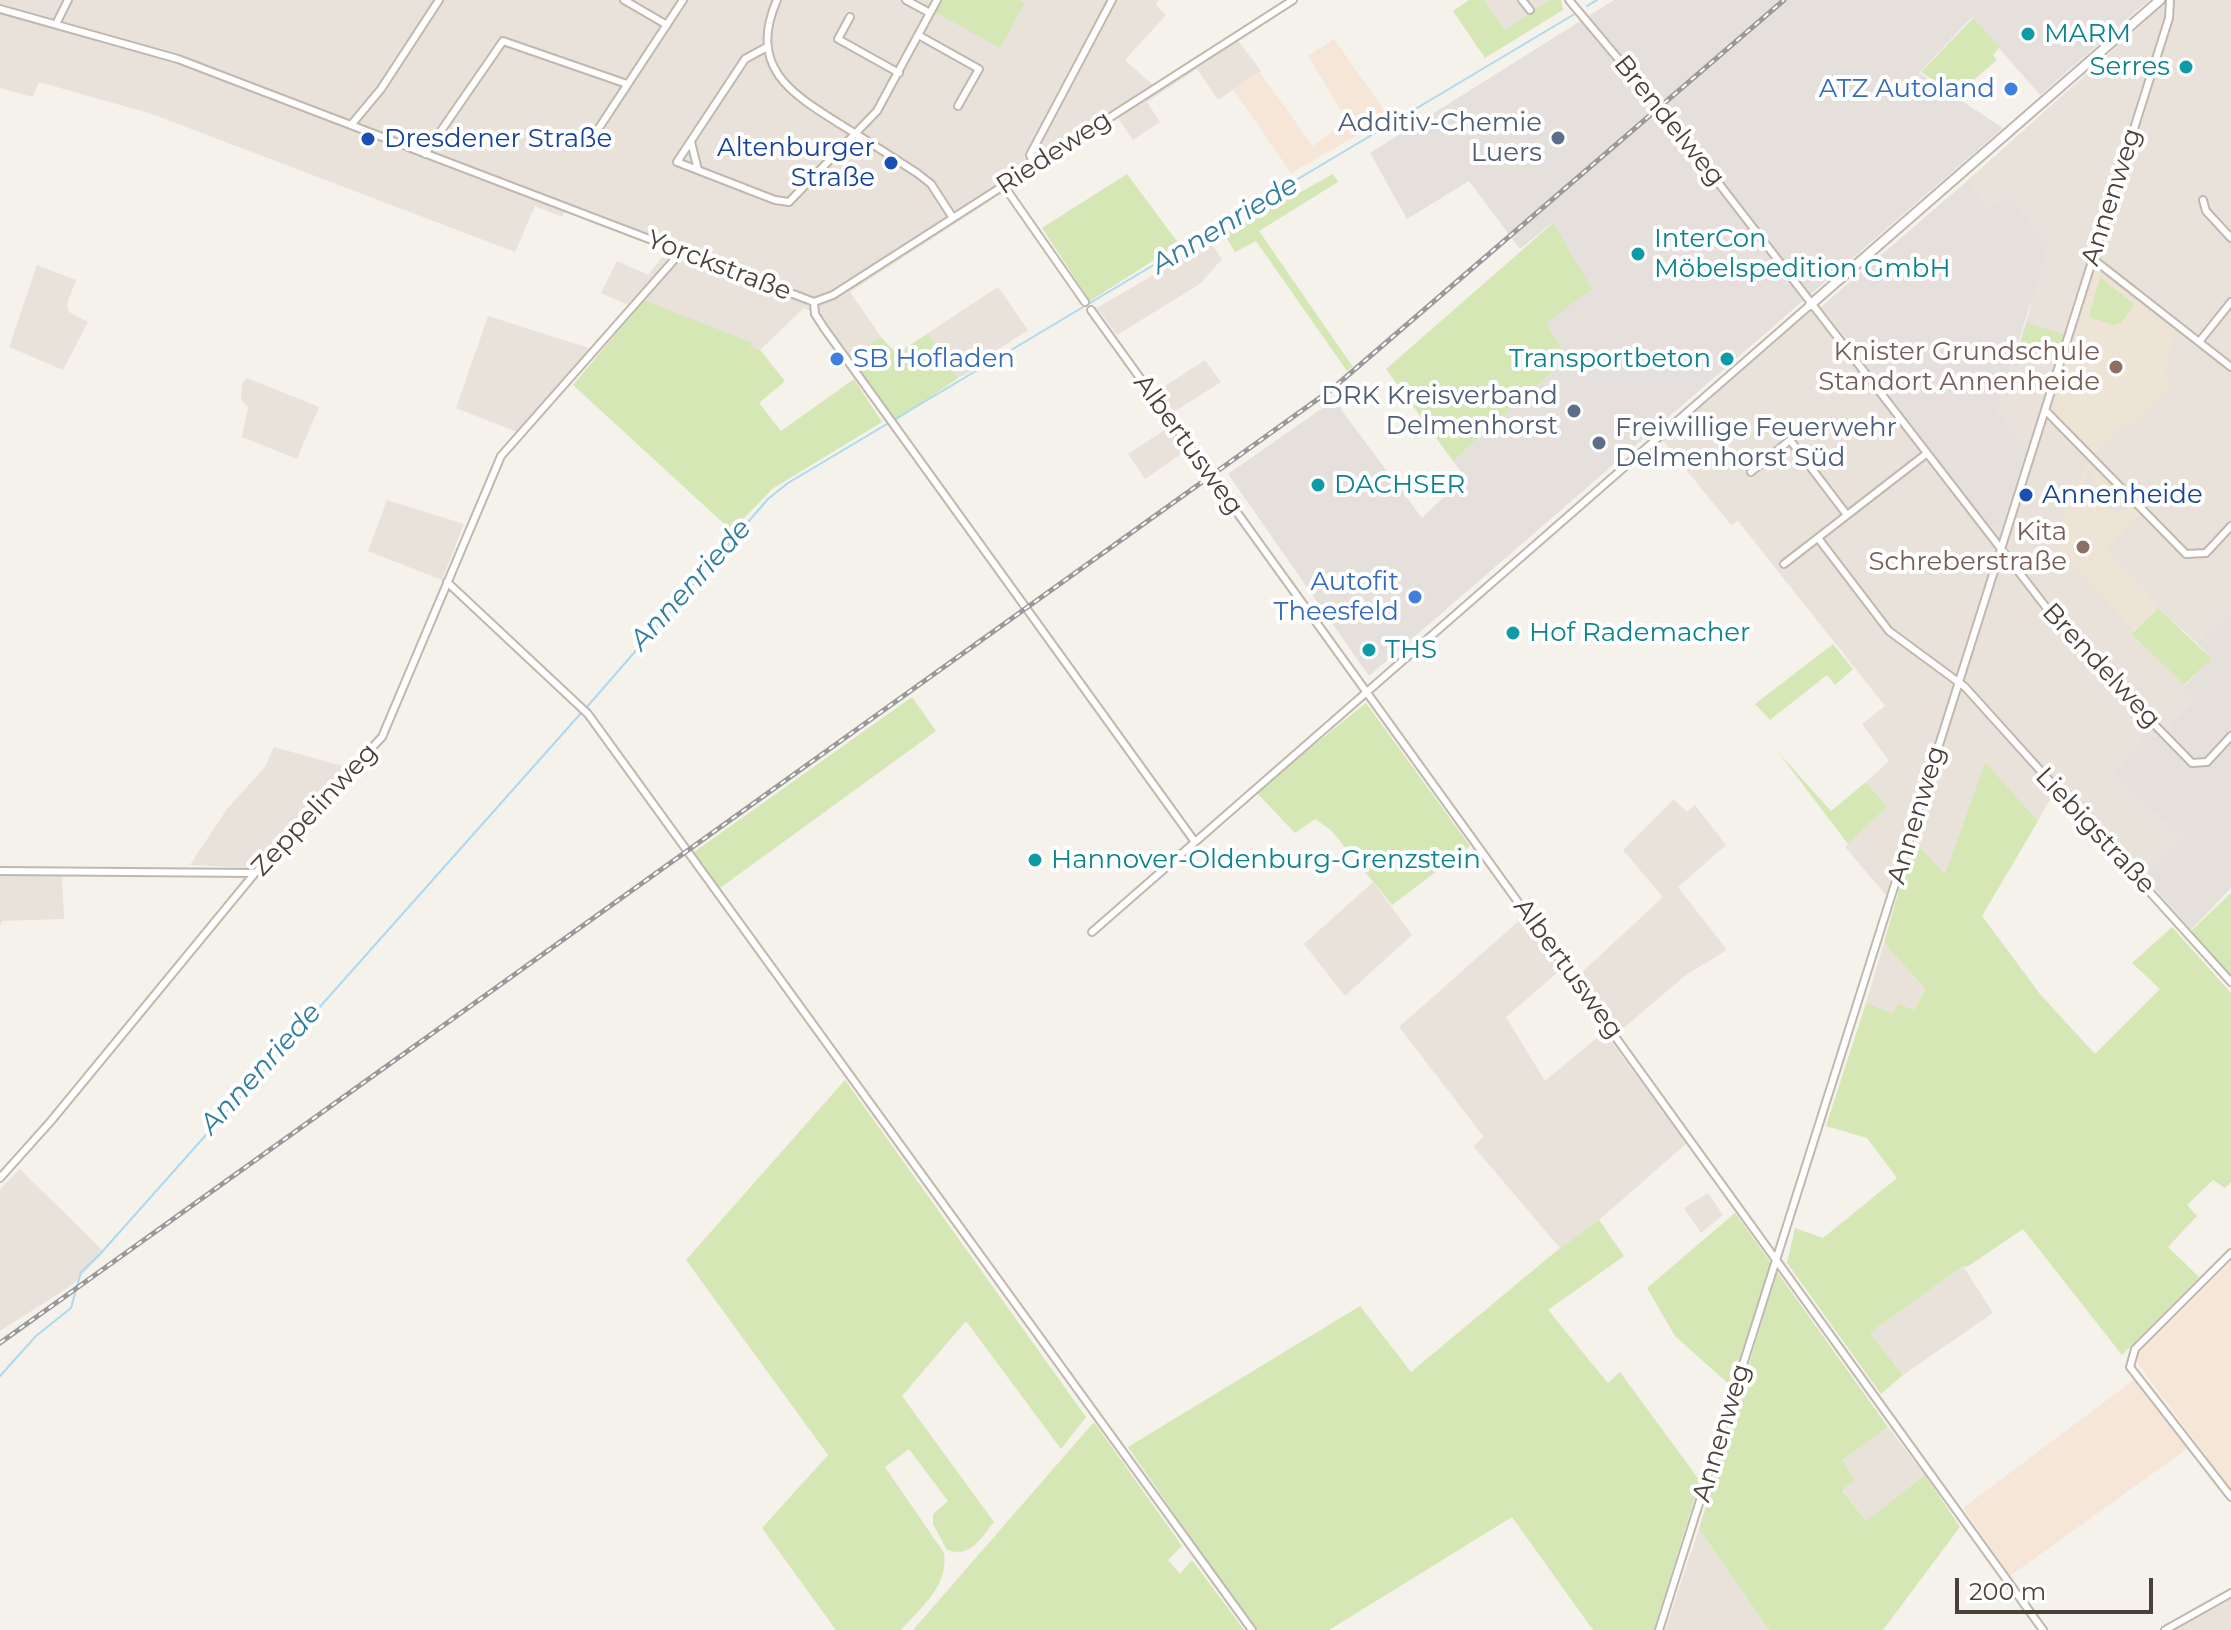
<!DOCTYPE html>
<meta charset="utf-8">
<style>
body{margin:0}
#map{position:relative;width:2231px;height:1630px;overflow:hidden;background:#f5f1eb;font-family:Montserrat,sans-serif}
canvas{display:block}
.scale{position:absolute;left:1955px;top:1578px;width:198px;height:36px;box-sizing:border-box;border:4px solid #494139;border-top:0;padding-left:10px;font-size:24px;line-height:28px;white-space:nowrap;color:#494139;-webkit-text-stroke:6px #fff;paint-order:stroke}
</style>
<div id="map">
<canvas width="2231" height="1630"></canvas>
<div class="scale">200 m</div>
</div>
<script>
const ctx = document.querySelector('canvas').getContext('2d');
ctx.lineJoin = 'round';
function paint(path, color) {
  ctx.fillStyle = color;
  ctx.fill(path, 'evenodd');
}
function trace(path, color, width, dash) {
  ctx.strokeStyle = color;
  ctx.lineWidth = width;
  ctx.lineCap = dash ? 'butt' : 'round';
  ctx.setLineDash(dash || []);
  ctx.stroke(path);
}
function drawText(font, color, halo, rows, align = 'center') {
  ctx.font = font + ' Montserrat,sans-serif';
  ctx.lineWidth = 8;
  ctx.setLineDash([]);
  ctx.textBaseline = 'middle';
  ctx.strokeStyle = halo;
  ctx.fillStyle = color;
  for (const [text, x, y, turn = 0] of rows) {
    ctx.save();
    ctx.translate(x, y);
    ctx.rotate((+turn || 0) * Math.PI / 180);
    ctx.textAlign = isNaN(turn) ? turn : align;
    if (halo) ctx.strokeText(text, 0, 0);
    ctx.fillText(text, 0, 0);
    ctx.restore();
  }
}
paint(new Path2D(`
 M0,0h932l-4,8 96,-5 -5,-3h140l-3,5 10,10 -41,45 28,25 81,-50 27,36 -43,29 -21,-31 -50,33 13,20 -27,18 -15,-22 -268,174 31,45 -39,25 -31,-51 -7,-3 -44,42 -116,-50 -7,9 -36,-16 16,-32 31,14 19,-24 -102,-40 -3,6 -27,-11 -20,46 -363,-138 -113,-32 -6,15 -33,-9z
 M1484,0h66l-45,31z
 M2169,0h62v610l-34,33 -39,-35 -26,-32 -27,-25 -50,-8 79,87 -3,4 53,51 -3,4 12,13 -37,35 -5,-6 33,106 -40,39 -86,-91 -20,36 -53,-58 -40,111 -39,-40 -20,61 -41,-48 42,-40 -21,-25 23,-21 -27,-37 23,-18 -147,-185 -7,4 -69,-85 148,-129 12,-5 166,219 9,-112 34,-107 -26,-110 -15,12 -23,-27z
 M1210,242l12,17 -22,25 -83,51 -20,-27z
 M37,265l39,15 -9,24 2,8 19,10 -25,48 -54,-23z
 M998,287l30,43 -29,19 5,7 -46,22 -30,-45z
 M488,316l104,33 -75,83 -61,-24z
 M1205,360l16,22 -49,31 -16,-21z
 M247,378l72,29 -22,52 -55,-22 6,-30 -7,-7 1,-16z
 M1169,427l18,23 -42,29 -17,-25z
 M387,500l77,24 -22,56 -74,-29z
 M274,747l72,20 -91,97 -5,4 -60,-3 37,-56 38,-42z
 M1674,799l13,13 8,-7 31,40 -48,42 49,63 -41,25 -66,56 -41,-56 84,-78 -40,-47z
 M57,872l5,4 2,43 -62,2 -2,5v-53z
 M1373,882l39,53 -67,61 -41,-52z
 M1522,918l37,53 -53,46 39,64 59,-49 83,111 -88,77 -39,28 -87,-102 11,-9 -85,-110z
 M1884,943l41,46 -11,21 -21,3 -27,-10z
 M20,1169l84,83 -32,33 -72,46v-142z
 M1708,1193l15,22 -22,18 -17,-25z
 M1963,1266l30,47 -90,62 -33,-42z
 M1888,1427l37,48 -59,46 -24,-32 -1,-29z
 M1699,1529l70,101h-104z
 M2231,1599v31h-57z`), '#e9e2da');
paint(new Path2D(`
 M1334,39l55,78 -98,56 -58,-84 26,-17 54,74 34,-26 -39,-64z
 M2231,1261v229l-93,-126 -1,-9z
 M2135,1379l53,69 -178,128 -47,-68z`), '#f5e6d8');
paint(new Path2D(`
 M1614,0h535l-109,95 -68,-78 -53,56 84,55 -634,548 -141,-202 106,-74 88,118 43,-41 -12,-16 115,-103 -22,-35 6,-100 -32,26 -51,-68 -62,38 -37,-66z
 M1967,181l23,27 16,-13 42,50 -51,168 30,36 -26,75 -13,2 -166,-220z
 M2231,610v278l-40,42 -47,-54 40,-39 -70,-62 36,-45 6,7 37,-35 -12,-13 31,-30 -15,-16z`), '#e5e0dc');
paint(new Path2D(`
 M2095,270l80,60 -11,45 10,8 -43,43 -5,-4 -33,32 -37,-40 -2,-8z
 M2088,462l52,52 -35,37 27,25 26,32 -24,22 -80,-87z`), '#ede4d6');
paint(new Path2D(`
 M932,0h87l6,3 -25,45 -73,-40z
 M1469,0h15l21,30 45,-30h11l2,10 -78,48 -32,-47z
 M1973,18l27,29 -7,8 4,5 -41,35 -35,-23z
 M1127,174l52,70 -89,57 -48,-73z
 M1333,174l5,8 -79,49 94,136 -6,4 -91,-130 -21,11 -11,-18z
 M1553,223l39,66 -46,34 22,35 -115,103 -67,-92z
 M2100,277l34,27 -13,19 -8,2 -24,-8z
 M644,300l109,43 -3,3 10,4 25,31 -26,22 22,28 73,-52 28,43 -110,67 -40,42 -159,-146z
 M2027,323l37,11 -9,27 -37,-11z
 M928,333l30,45 -61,42 -50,-61 34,-22 16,17z
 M2158,608l54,51 -28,26 -53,-51z
 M1833,644l20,25 -18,16 -8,-10 -57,45 -15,-16z
 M912,697l24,34 -216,157 -26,-36z
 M1366,703l104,143 -78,59 -61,-75 -16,-11 -20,14 -39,-41z
 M1778,752l53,59 35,-29 21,25 -39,37z
 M1985,762l53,59 -56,95 58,78 55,60 65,-65 -28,-26 40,-36 59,66v189l-6,6 -12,-8 -26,25 10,11 -29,31 31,30 -77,78 -99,-126 -56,38 -4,-1 -93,67 33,42 -22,19 -94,-131 8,-35 28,10 74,-60 -30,-40 -41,-12 40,-123 27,10 5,-9 16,6 11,-21 -41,-46 29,-103 32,34z
 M2231,893v81l-2,2 -38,-45z
 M845,1080l241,337 -25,32 -95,-128 -64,75 92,126c-14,17 -23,36 -47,28l-14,-26v-10l15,-13 -39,-52 -24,18 59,86c5,33 -23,54 -43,77h-65l-74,-102 66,-73 -142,-195z
 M1735,1213l36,50 -40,123 -56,-50 -28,-48z
 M1599,1220l25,36 -76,54 60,73 12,-11 80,109 -46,149h-61l-81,-113 -183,113h-74l-127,-183 232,-141 51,66 149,-124z
 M1777,1272l111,155 -46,33 13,20 -13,10 24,31 59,-46 35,52 -77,103h-114l-70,-101z
 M1094,1422l88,124 -14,14 12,14 12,-14 52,70h-331z`), '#d6e7b6');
paint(new Path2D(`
 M2089,473l4,2 -3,8 26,12 -1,4 13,7 -3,5 -4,-3 -2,5 -39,-18z`), '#e4e2df');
trace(new Path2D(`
 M1587,6l10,-6
 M586,708l182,-209 20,-16 785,-468
 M0,1376l36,-40 35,-28 10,-36 20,-19 481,-541`), '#abdaee', 2);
const minor = new Path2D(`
 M624,0l43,25
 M777,0c-30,68 15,94 66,126 25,15 49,31 74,47l14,11 22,34
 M906,0l24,13
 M1522,0l8,10
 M1569,0l104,124 396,513 123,126 15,-1 24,-26
 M0,9l178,50 636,243
 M850,17l-12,22 61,34
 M56,24l12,-24
 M920,36l59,33 -21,37
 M767,47l-22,12 -68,103 98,38 14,2 88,-91 60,-111
 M351,125l30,-36 58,-89
 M597,136v-5l86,-131
 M691,142l7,28
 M425,154l78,-113 124,43
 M1034,166l-4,-11 82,-155
 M1004,186l81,116
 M2203,200l3,11 25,27
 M2093,259l138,108
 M814,302l1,12 9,14 371,514
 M814,302l19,-7 460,-295
 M1091,310l952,1320
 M2199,342l32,-40
 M2045,410l141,144 20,-1 25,-27
 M1751,472l39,-32 57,75
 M1818,538l71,93 76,56 266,295
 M1784,564l142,-110
 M447,582l141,132 664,916
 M0,871l255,2
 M1092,932l718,-627
 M0,1178l51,-57 204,-248 127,-136 119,-281 180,-204
 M2231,1253l-96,96 -5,18 101,130
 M1659,1630l510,-1612 1,-18
 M2165,1630l66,-37`);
const tertiary = new Path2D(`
 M1810,305l350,-305`);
trace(minor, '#c0b8ae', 10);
trace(tertiary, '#c0b8ae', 12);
trace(minor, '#fff', 6);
trace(tertiary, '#fff', 8);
const rail = new Path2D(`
 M0,1343l1332,-954 452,-389`);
trace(rail, '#999', 5);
trace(rail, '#fff', 2, [6]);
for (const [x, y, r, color] of [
 [2028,34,8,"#0f9aa8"],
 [2186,67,8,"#0f9aa8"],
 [2011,89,8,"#3f7fe0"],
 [1558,138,8,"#5c6f8a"],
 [368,139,8,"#1a4fb4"],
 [891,163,8,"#1a4fb4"],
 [1638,254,8,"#0f9aa8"],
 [837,359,8,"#3f7fe0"],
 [1727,359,8,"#0f9aa8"],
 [2116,367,8,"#8d6e63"],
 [1574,411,8,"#5c6f8a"],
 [1599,443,8,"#5c6f8a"],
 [1318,485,8,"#0f9aa8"],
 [2026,495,8,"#1a4fb4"],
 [2083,547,8,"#8d6e63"],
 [1415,597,8,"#3f7fe0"],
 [1513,633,8,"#0f9aa8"],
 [1369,650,8,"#0f9aa8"],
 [1035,860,8,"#0f9aa8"]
]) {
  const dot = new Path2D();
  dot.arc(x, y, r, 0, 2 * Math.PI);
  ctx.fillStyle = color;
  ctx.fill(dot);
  trace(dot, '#fff', 3);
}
drawText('26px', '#0d838f', '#fff', [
 ["MARM",2044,34],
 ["Serres",2170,67,"right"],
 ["InterCon",1654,239],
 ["Möbelspedition GmbH",1654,269],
 ["Transportbeton",1711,359,"right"],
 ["DACHSER",1334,485],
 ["Hof Rademacher",1529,633],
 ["THS",1385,650],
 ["Hannover-Oldenburg-Grenzstein",1051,860]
], 'left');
drawText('26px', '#366cbe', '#fff', [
 ["ATZ Autoland",1995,89],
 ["SB Hofladen",853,359,"left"],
 ["Autofit",1399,582],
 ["Theesfeld",1399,612]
], 'right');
drawText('26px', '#494139', '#fff', [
 ["Brendelweg",1669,121,51],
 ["Riedeweg",1054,153,-33],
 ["Annenweg",2112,197,-72],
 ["Yorckstraße",719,266,21],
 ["Albertusweg",1188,445,54],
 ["Brendelweg",2101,666,47],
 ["Zeppelinweg",315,810,-47],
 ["Annenweg",1917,815,-73],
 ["Liebigstraße",2095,831,47],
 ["Albertusweg",1568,969,54],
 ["Annenweg",1722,1433,-73]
]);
drawText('26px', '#4e5e75', '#fff', [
 ["Additiv-Chemie",1542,123],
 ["Luers",1542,153],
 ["DRK Kreisverband",1558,396],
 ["Delmenhorst",1558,426],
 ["Freiwillige Feuerwehr",1615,428,"left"],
 ["Delmenhorst Süd",1615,458,"left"]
], 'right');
drawText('26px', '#164399', '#fff', [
 ["Dresdener Straße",384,139],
 ["Altenburger",875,148,"right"],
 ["Straße",875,178,"right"],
 ["Annenheide",2042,495]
], 'left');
drawText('26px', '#785e54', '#fff', [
 ["Knister Grundschule",2100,352],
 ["Standort Annenheide",2100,382],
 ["Kita",2067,532],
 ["Schreberstraße",2067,562]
], 'right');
drawText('italic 28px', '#317ea2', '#fff', [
 ["Annenriede",1225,225,-31],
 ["Annenriede",691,585,-48],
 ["Annenriede",261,1069,-48]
]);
</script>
